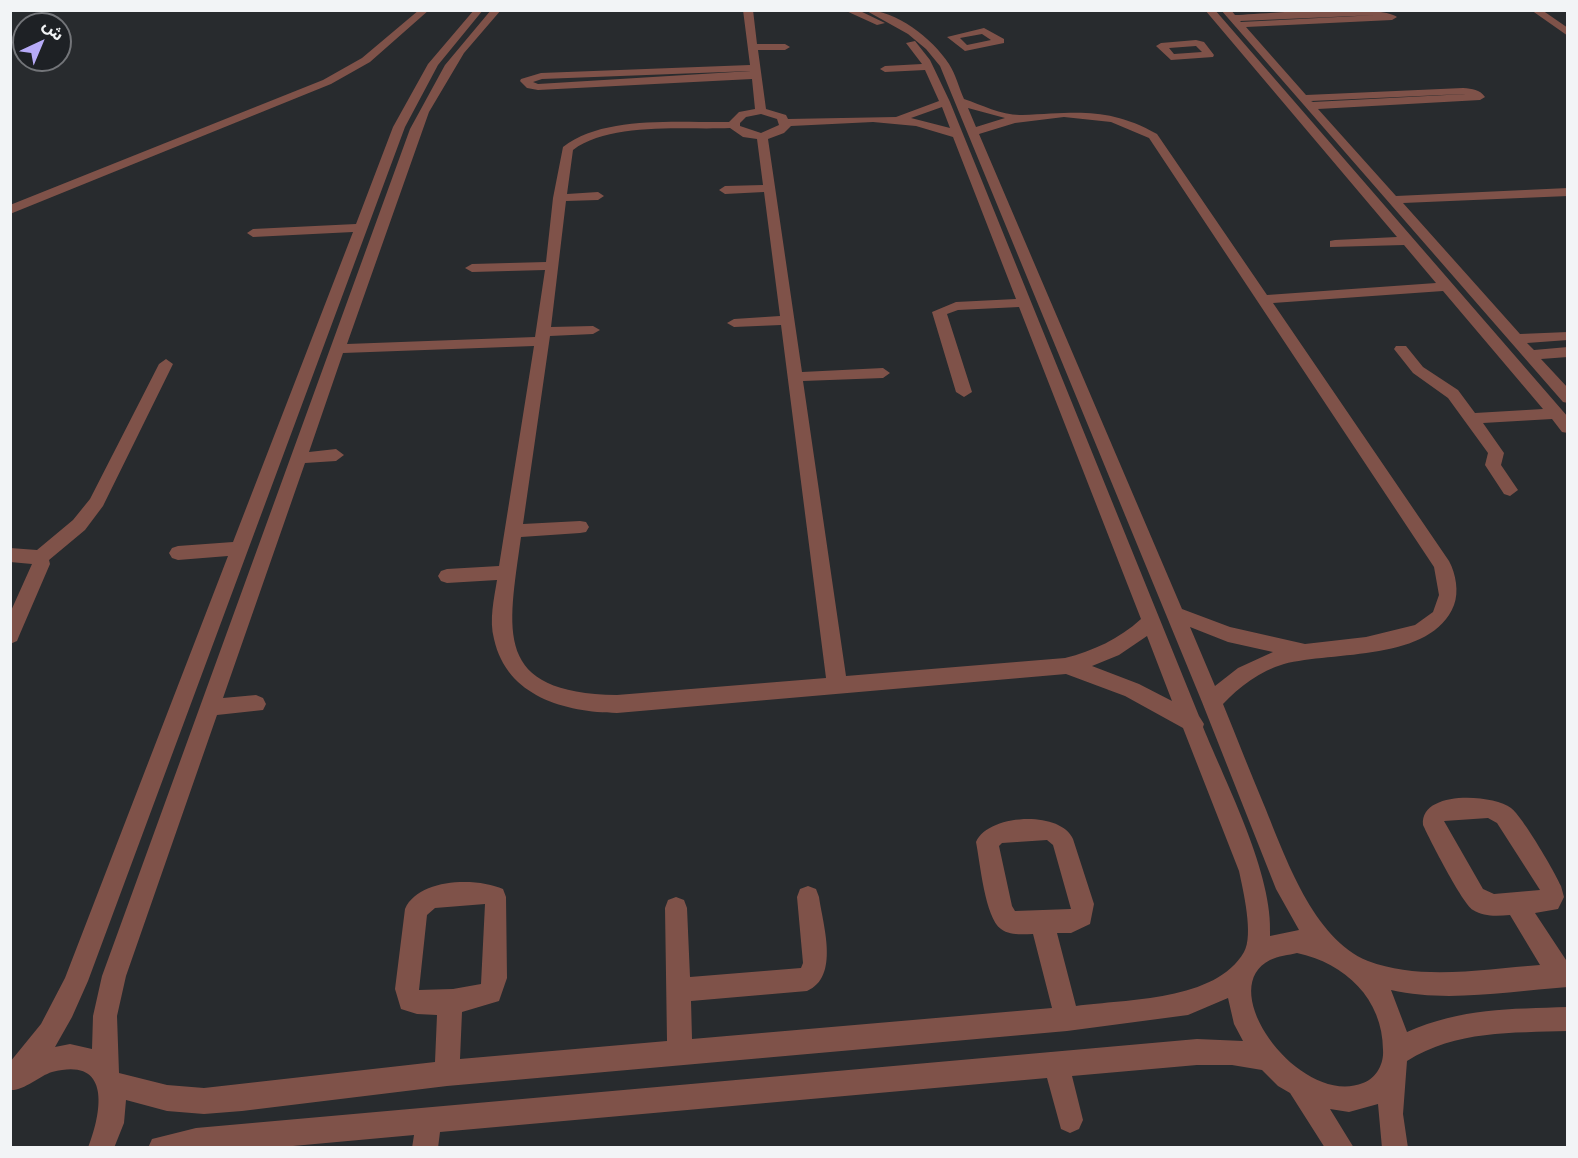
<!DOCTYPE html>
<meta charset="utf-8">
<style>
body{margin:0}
#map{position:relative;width:1578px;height:1158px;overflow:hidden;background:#282b2e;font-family:Cabin,"Noto Sans Arabic",sans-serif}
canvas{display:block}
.frame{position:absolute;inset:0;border:12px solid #f2f4f6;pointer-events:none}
.north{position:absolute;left:12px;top:12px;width:60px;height:60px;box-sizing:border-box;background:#1e2125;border:2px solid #737579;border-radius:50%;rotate:44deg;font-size:16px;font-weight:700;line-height:24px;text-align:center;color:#f2f4f6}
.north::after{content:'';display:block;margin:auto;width:21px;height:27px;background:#b7abf8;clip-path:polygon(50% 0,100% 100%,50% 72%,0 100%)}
</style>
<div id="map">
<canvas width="1578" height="1158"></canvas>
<div class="frame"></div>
<div class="north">ش</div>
</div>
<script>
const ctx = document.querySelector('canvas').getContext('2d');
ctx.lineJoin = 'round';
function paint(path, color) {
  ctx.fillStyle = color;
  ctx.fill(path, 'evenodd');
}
paint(new Path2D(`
 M419,10h10l-59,52 -39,22 -321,130v-9l313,-125 39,-22z
 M474,10h9l-45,55 -33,62 -317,854 -16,36 -17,30 15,-3 22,5 1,-33 9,-40 308,-847 35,-64 46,-55h10l-37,43 -35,59 -82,232 188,-7 10,-67 -73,2 -7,-4 7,-4 74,-2 7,-64 10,-51c41,-32 116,-24 166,-25l10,-10 16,-3 -3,-30 -214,11 -11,-2 -7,-7 1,-2 20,-6 209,-8 -7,-55h10l4,34h28l5,3 -5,3h-27l8,59 20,6 2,4 108,-2 43,-16 -14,-31 -40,2 -5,-3 5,-3 37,-2 -16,-21 9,-2 15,19 20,42 249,614 5,8 -1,3c23,57 71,148 67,209l29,-6 -23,-41 -74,-187 -262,-636 -14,-17 -18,-15 -43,-24c31,0 67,28 84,54 7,11 10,24 15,35 18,6 39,17 58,16 54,-2 85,-9 135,19l110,161 169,-12 -32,-38 -74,2v-6l5,-1 62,-3 -192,-227h10l353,407v16l-6,-1 -10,-13 -69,4 21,30 -3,12 17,25 -8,6 -6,-2 -19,-29 3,-12 -40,-55 -35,-25 -19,-24 2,-3h10l17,21 35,23 17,23 68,-4 -100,-118 -170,12 176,258c7,13 10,31 5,44 -22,57 -121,46 -170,59 -24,7 -45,23 -61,40 14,34 27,68 41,101 21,51 49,134 104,156 53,20 116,8 172,4l-30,-50c-13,1 -26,2 -37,-5 -11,-7 -43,-70 -50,-85 -3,-35 69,-31 88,-17 11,8 44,64 50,78l3,11 -6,12 -23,4 33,50v24c-58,4 -120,16 -177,3l16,42c55,-24 102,-23 161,-25v24c-56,2 -112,-1 -161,30l-4,53 5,34h-26l-4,-44 -29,8 -19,-3 24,39h-29l-35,-55 -12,-7 -16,-16 -30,-5h-35l-125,11 11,44 -4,9 -9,4 -9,-4 -14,-51 -607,54 -2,16h-26l2,-13 -143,13h-123l4,-9 44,-11 1001,-89 46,2 -9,-17 -6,-26 -40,17 -121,16 -620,55 -205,25 -38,3 -37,-3 -41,-11 -2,23 -10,25h-26c14,-36 24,-92 -36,-76 -13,4 -28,19 -42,18v-28l31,-38 24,-46 163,-422 -50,4 -6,-2 -3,-5 3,-5 6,-2 55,-4 120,-310 -100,5 -6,-4 6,-4 103,-5 37,-97 35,-63zM751,71l-213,13 -5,-2 9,-3zM942,107l8,21 -39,-10zM968,108l37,10 -29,9zM761,114l16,5 2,6 -18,8 -21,-7v-3l6,-6zM1064,117l47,5 38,16 285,429 5,28 -6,17 -18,13 -49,12 -61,7 -75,-17 -48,-18 -203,-475 36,-11zM873,122l43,4 37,11 63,162 -60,3 -24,10 24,80 8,5 8,-5 -25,-78 11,-4 61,-3 122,312c-22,20 -48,32 -76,39l-219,18 -43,-295 80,-3 7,-5 -7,-5 -81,4 -34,-233 16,-6 7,-7zM730,128l13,9 14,2 6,46 -38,1 -6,4 6,4 39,-2 16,124 -46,3 -7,4 7,4 47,-2 45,353 -209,17c-125,-2 -109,-63 -96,-158l59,-4 6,-1 3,-5 -3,-5 -6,-1 -57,3 27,-188 43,-2 7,-4 -7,-4 -42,1 15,-126 32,-1 6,-4 -6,-4 -31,2 6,-44c37,-28 111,-20 157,-22zM534,346l-35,220 -52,3 -6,2 -3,5 3,5 6,2 50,-3c-3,19 -8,40 -3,59 13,58 71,73 123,74l449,-39 59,22 58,32 56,143c4,19 15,64 5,81 -28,49 -117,47 -168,54l-19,-73h14l19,-9 4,-20 -21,-65c-13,-29 -85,-25 -97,3 4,20 9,76 25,87 9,7 22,5 32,5l19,74 -360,31 -1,-38 116,-10c33,-14 16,-66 12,-94l-3,-8 -8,-3 -8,3 -3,8 6,66 -2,5 -111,9 -3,-69 -3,-8 -8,-3 -8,3 -3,8 2,133 -207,18 2,-47 37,-11 8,-23 -1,-81 -3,-8c-26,-12 -85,-11 -98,20l-10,80 6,20 16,5 20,1 -2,47 -231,26 -37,-3 -48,-12 -2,-57 9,-40 91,-261 46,-5 3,-6 -3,-6 -7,-3 -33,3 82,-235 31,-2 8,-6 -8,-6 -27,3 34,-99zM1190,627l38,15 45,10 -35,16 -23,18zM1147,636l25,65 -33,-17 -47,-18 27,-11zM1488,818l9,5 43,67 -46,4 -11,-5 -39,-68zM1047,840l6,5 18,64 -56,2 -3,-5 -13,-60 3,-3zM485,904l-4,80 -28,5 -34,1 8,-75 8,-7zM1297,953c48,10 86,46 86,97 1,13 -6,28 -20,33 -62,25 -151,-94 -93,-123 8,-4 19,-5 27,-7z
 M844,10h14l27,13 -8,2z
 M1221,10h10l4,5c29,-1 144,-12 162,2l-5,3 -146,7 60,68 157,-7c10,1 16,1 22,9l-5,3 -162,9 78,87 172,-8v8l-165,7 117,131 48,-2v8l-41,3 7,7 34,-3v10l-27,2 27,29v15l-5,-1zM1377,15l-136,7 -1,-1zM1466,94l-153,8 -2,-1 152,-7z
 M1531,10h11l26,18v8z
 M984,28l20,11v4l-39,8 -18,-14zM982,34l9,6 -24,5 -7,-7z
 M1196,40l8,2 10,13 -1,2 -42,3 -15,-14 5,-3zM1196,46l6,6 -28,2 -5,-6z
 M166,359l7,5 -70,142 -18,24 -36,30 1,4 -31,72 -2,5 -7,3v-31l22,-49 -22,-2v-14l27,2 36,-30 17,-21 69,-135z`), '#7f5249');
</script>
